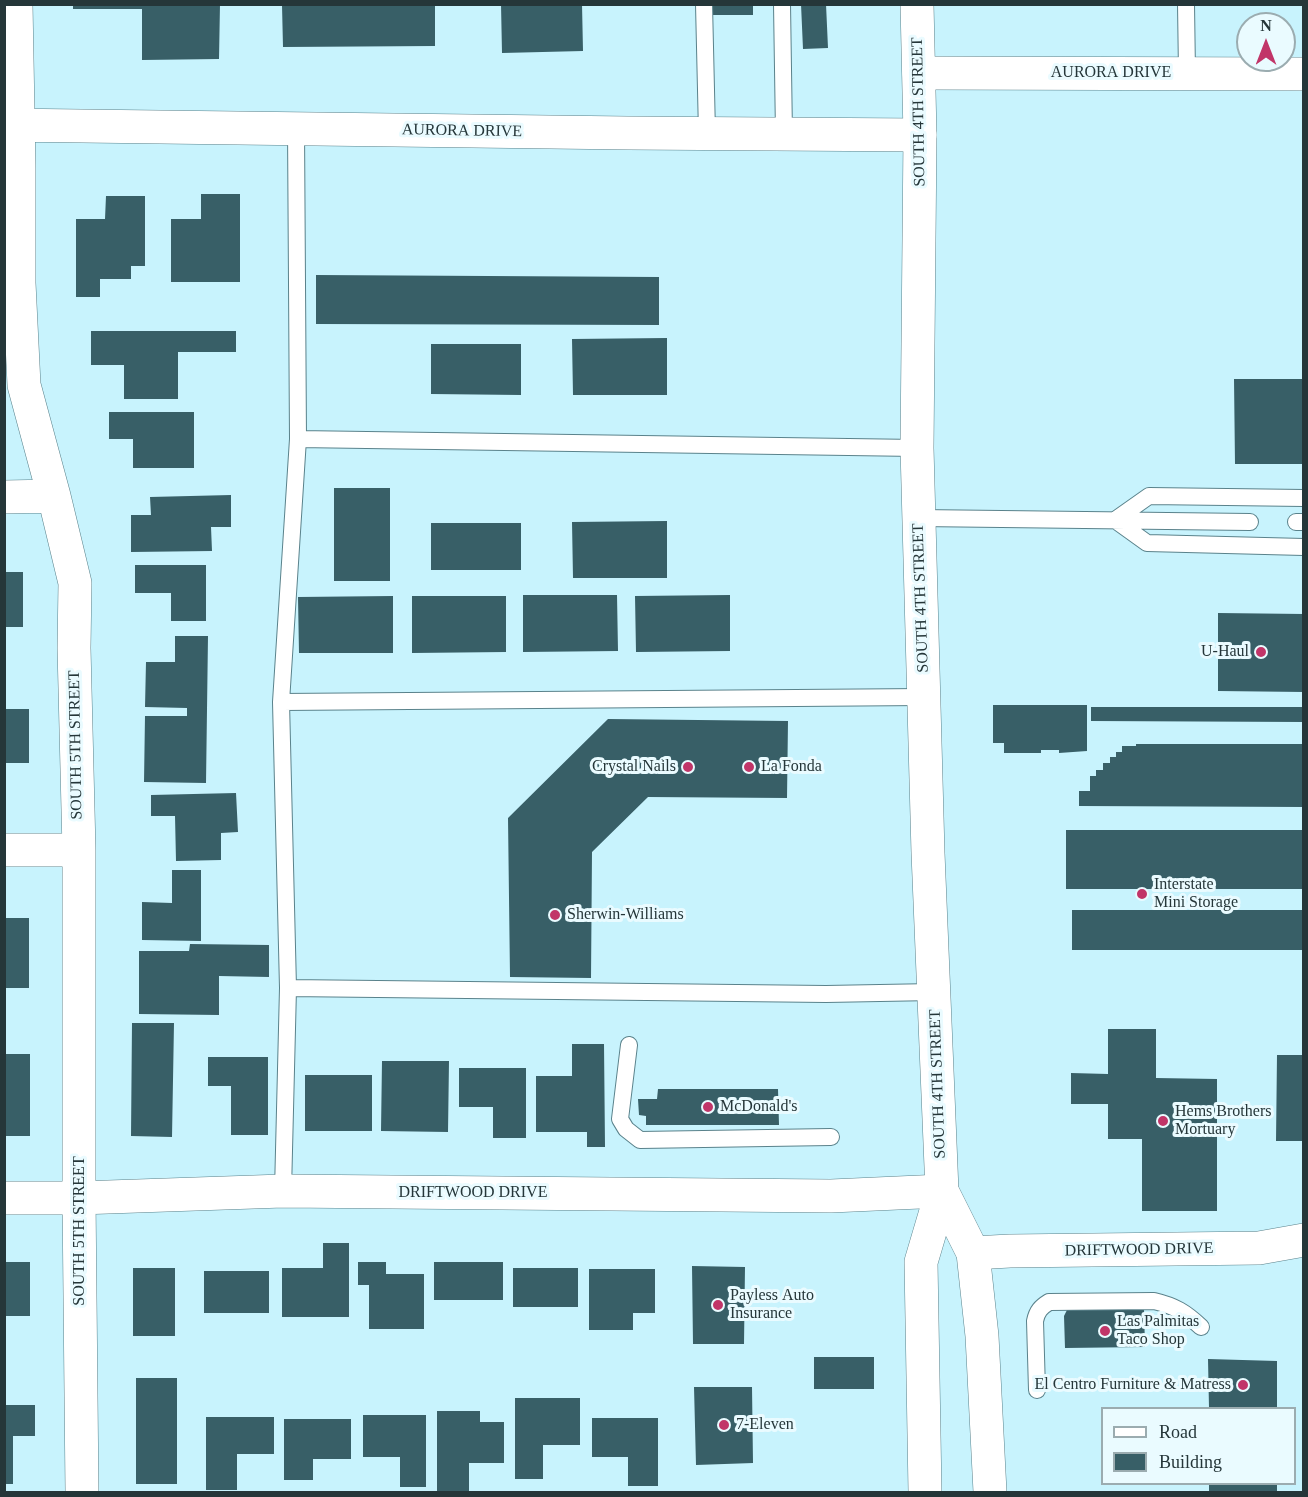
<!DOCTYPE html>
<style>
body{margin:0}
#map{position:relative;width:1308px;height:1497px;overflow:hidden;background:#c8f3fd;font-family:Georgia,serif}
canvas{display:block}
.frame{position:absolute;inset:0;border:6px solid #253639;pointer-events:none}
.legend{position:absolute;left:1101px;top:1407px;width:195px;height:78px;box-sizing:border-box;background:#eafbff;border:2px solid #9bacb0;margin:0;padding:8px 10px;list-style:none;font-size:18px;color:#253639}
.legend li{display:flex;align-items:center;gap:12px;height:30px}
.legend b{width:30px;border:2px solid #9bacb0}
.north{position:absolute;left:1236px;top:12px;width:60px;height:60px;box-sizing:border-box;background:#eafbff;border:2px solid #9bacb0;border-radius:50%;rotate:0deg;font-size:16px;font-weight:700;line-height:24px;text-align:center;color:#253639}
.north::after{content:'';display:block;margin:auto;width:21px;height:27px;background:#c13568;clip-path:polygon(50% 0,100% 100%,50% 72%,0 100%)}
</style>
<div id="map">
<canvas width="1308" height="1497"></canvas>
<div class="frame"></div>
<ul class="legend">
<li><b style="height:8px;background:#fff"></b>Road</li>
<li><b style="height:16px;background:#385f67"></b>Building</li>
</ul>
<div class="north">N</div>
</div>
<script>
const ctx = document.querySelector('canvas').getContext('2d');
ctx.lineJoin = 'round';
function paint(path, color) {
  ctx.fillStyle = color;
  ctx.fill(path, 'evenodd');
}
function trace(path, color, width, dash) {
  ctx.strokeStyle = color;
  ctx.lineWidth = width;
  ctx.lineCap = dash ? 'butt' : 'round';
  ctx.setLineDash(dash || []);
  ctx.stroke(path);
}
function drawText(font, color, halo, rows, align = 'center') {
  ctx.font = font + ' Georgia,serif';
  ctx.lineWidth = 6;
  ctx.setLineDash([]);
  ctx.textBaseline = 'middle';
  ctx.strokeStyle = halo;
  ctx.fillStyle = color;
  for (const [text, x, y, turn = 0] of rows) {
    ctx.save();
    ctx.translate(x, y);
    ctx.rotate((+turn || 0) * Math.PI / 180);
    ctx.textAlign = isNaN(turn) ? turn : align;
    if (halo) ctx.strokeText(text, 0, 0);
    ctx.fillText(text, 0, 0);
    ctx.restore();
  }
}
paint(new Path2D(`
 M73,4h147l-1,55 -77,1v-51h-69z
 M501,4h81l1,47 -81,2z
 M712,4h41v11h-40z
 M801,4h25l2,44 -25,1z
 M282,5h153v41l-152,1z
 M201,194h39v88h-69v-63h30z
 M106,196h39v70h-14v13h-31v18h-24v-78h29z
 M316,275l343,2v48l-343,-1z
 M91,331h145v21h-58v47h-54v-34h-33z
 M667,338v57h-94l-1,-56z
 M431,344h90v51l-90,-1z
 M1234,379h70v85h-69z
 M109,412h85v56h-61v-29h-24z
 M334,488h56v93h-56z
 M231,495v32h-20l1,24 -81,1v-37h20l-1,-18z
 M667,521v57h-94l-1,-56z
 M431,523h90v47h-90z
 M135,565h71v56h-35v-28h-36z
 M4,572h19v55h-19z
 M523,595h94l1,56 -95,1z
 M730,595v56l-94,1 -1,-56z
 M393,596v57h-94l-1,-56z
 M412,596h94v56l-94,1z
 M1218,613l86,1v78l-86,-1z
 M175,636h33l-2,147 -62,-1 1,-66h42v-8l-42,-1 1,-45h29z
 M993,705h94v46l-28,2v-3h-18v3h-37v-10h-11z
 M1091,707h213v15l-213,-1z
 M4,709h25v54h-25z
 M608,719l180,2 -1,77 -139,-1 -56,55 -1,126 -81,-1 -2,-159z
 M1136,744h168v63l-225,-1v-15h11v-15h6v-6h7v-7h7v-6h6v-5h6v-6h14z
 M236,793l2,39 -17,1v27l-45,1 -1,-45h-24v-21z
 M1066,830h238v59h-238z
 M172,870h29v71l-59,-1v-38l30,1z
 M1072,910h232v40h-232z
 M4,918h25v70h-25z
 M190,944l79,1v32l-50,-1v39l-80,-1v-63h50z
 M132,1023h42l-2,114 -41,-1z
 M1108,1029h48v49l61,1v132h-75v-72h-34v-35h-37v-31l37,1z
 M572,1044h32l1,103h-18v-15h-51v-56h36z
 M5,1054h25v82h-25z
 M1277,1055h27v86h-28z
 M208,1057h60v78h-37v-49h-23z
 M382,1061h67l-1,71 -67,-1z
 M459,1068h67v70h-33v-31h-34z
 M305,1075h67v56h-67z
 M658,1089h120l1,36h-133v-9l-7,-1 -1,-16h19z
 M323,1243h26v74h-67v-49h41z
 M4,1262h26v54h-26z
 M358,1262h28v12h38v55h-55v-44h-11z
 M434,1262h69v38h-69z
 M692,1266l53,1 -1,77h-51z
 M133,1268h42v68h-42z
 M513,1268h65v39h-65z
 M589,1269h66v44h-22v17h-44z
 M204,1271h65v42h-65z
 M1068,1308l76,1 1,38 -80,1 -1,-32z
 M814,1357h60v32h-60z
 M1208,1359l69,2v47h-68z
 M136,1378h41v106h-41z
 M694,1387h58l1,76 -57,2z
 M515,1398h65v47h-37v34h-28z
 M4,1405h31v31h-22v48h-9z
 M437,1411h43v11h24v41h-35v29h-32z
 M363,1415h63v72h-26v-30h-37z
 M206,1417h68v37h-37v36h-31z
 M592,1418h66v68h-30v-29h-36z
 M284,1419h67v40h-38v21h-29z
 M1209,1484h68v8h-68z`), '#385f67');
const service = new Path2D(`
 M704,4l3,129
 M782,4l2,130
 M1186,4l1,69
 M298,439l619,9
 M919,518l331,4
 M1115,520l32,23 157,4
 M1115,520l34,-24 155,2
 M1296,522h8
 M281,702l643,-5
 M288,988l-7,-286 17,-263 -2,-311
 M629,1045l-9,74 6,10 14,11 191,-3
 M283,1191l5,-203 538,6 108,-2
 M1037,1390l-2,-69c2,-10 6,-14 14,-19l105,-1c21,5 31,11 47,26`);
const minor = new Path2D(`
 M16,4l3,163v116l5,102 30,111 21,87 -1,65 5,202v348l3,294
 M919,73l385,1
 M4,125l624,8 292,2
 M4,497l50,-1
 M4,850h75
 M4,1198h75l204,-7 548,5 111,-5
 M973,1253l37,-2 249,-3 45,-8`);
const secondary = new Path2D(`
 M917,4l3,131 -3,313 11,405 14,338 -21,71 4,230
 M942,1191l31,62 9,83 8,156`);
trace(service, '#5a828b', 18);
trace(minor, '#5a828b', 34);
trace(secondary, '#5a828b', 34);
trace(service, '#fff', 16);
trace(minor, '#fff', 33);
trace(secondary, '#fff', 33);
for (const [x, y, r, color] of [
 [1261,652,6,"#c13568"],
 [688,767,6,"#c13568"],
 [749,767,6,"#c13568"],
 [1142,894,6,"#c13568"],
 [555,915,6,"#c13568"],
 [708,1107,6,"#c13568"],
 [1163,1121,6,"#c13568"],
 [718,1305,6,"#c13568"],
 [1105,1331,6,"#c13568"],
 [1243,1385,6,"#c13568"],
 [724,1425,6,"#c13568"]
]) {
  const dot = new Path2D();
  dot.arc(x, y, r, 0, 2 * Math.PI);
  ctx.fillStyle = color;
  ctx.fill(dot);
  trace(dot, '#eafbff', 2);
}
drawText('16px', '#253639', '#eafbff', [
 ["AURORA DRIVE",1111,73],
 ["SOUTH 4TH STREET",919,112,-91],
 ["AURORA DRIVE",462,131,1],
 ["SOUTH 4TH STREET",921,598,-92],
 ["SOUTH 5TH STREET",76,745,-91],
 ["SOUTH 4TH STREET",938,1084,-92],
 ["DRIFTWOOD DRIVE",473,1193],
 ["SOUTH 5TH STREET",80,1231,-90],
 ["DRIFTWOOD DRIVE",1139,1250,-1]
]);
drawText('16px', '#253639', '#eafbff', [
 ["U-Haul",1249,652,"right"],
 ["Crystal Nails",676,767,"right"],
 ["La Fonda",761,767],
 ["Interstate",1154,885],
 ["Mini Storage",1154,903],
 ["Sherwin-Williams",567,915],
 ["McDonald's",720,1107],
 ["Hems Brothers",1175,1112],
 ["Mortuary",1175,1130],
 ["Payless Auto",730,1296],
 ["Insurance",730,1314],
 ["Las Palmitas",1117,1322],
 ["Taco Shop",1117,1340],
 ["El Centro Furniture & Matress",1231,1385,"right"],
 ["7-Eleven",736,1425]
], 'left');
</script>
